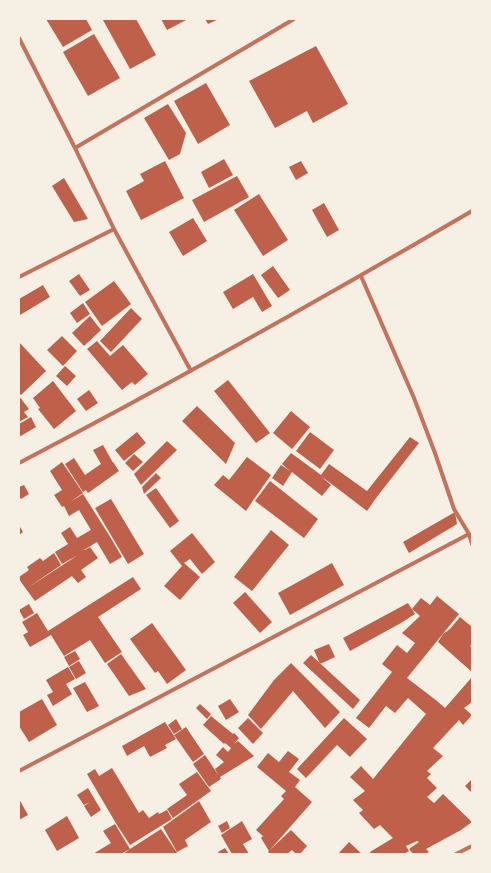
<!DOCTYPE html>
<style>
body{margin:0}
#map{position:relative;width:491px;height:873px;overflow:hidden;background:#f6efe4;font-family:Georgia,serif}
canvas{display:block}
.frame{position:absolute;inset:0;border:20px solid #f6efe4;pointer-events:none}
</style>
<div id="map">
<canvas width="491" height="873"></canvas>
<div class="frame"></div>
</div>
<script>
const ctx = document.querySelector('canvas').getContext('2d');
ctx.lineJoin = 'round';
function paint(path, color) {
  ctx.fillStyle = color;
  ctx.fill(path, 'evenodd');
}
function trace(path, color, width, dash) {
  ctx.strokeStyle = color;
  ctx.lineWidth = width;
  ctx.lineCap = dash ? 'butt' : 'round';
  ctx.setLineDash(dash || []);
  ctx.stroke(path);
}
paint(new Path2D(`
 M46,19h40l6,11 -29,17z
 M104,19h32l20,36 -26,14 -27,-49z
 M161,19h27l-21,11z
 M205,19h14l-11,5z
 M94,34l26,44 -32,18 -25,-44z
 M316,46l32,58 -35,19 -6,-12 -32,17 -26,-47z
 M206,83l24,42 -32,19 -24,-43z
 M168,104l18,29 -6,21 -11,6 -25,-42z
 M224,159l9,16 -24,13 -8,-16z
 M165,161l19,37 -43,22 -15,-29 18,-10 -4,-7z
 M301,161l7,12 -12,7 -7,-13z
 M237,176l12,21 -45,25 -12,-22z
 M64,178l24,41 -14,3 -22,-36z
 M259,194l29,46 -25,16 -29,-46z
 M324,203l15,27 -12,7 -15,-27z
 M193,218l14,23 -24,15 -14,-24z
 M273,266l17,24 -12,8 -17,-23z
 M79,274l11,16 -10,6 -11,-15z
 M253,274l19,32 -10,6 -9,-15 -20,12 -10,-17z
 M114,281l17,23 -29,22 -17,-24z
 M43,285l7,12 -30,18 -1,-2v-14z
 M83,303l7,11 -13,9 -7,-10z
 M131,308l11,11 -31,33 -11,-11z
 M90,316l11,14 -17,16 -12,-13z
 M62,336l15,15 -14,15 -16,-16z
 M97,341l13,15 13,-11 25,29 -13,11 -3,-3 -10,8 -35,-41z
 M19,342l27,29 -25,24 -2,-2z
 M65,366l11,10 -9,10 -11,-10z
 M228,380l42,53 -14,10 -42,-52z
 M53,381l23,30 -22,18 -16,-20 2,-1 -7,-10z
 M89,390l9,13 -12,8 -9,-12z
 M19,396l10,13 -5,3 4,5 -9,5z
 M197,406l38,37 -9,21 -44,-43z
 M291,411l19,16 -18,22 -19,-16z
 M31,417l5,10 -17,10v-13z
 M137,432l9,11 -22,18 -9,-11z
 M310,432l24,18 -14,19 -24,-18z
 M410,437l9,6 -43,55 -9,13 -46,-35 10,9 -9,11 -30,-24 -9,14 -11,-8 9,-13 9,6 -8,-7 9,-11 30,22 8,-11 38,27z
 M167,441l10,9 -36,35 -7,-11z
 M103,445l9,16v1h1l6,9 -31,22 -2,-3 -3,2 -18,-28 9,-6 11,17 16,-11 -8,-14z
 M134,454l9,8 -10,9 -8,-8z
 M247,457l24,18 -17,24 -8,12 -32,-26 9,-10 6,5z
 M62,462l21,31 -13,9 13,-8 26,41 -7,4 7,-4 13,22 -12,7 -13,-22 -13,8h1l5,-3 8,11 -17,12 5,7 -8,6 -6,-7 -37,25 -9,-12 52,-34 -16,9 -7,-12 13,-8 -7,-11 9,-6 7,11 14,-8 -12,-20 -10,6 -5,-10 -2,1 -8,-12 8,-5 -12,-19z
 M156,473l5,5 -17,16 -2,-7z
 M270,481l48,38 -14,19 -49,-37z
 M24,485l5,9 -8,5 -2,-3v-9z
 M156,488l23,33 -9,7 -24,-33z
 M111,499l33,55 -16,10 -33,-56z
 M455,512l2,12 -48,29 -6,-11z
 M19,525l4,7 -4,3z
 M271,530l18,15 -37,46 -18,-14z
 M192,533l23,29 -13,12 -12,-15 -6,4 16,14 -20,23 -16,-14 18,-20 -12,-15z
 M54,553l7,12 -35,24 -7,-10v-2l10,-7 -2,-3 13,-9 3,3z
 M332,563l12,22 -54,30 -12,-22z
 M133,577l8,12 -43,28 24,35 -17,11 -15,-23 -26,16 -13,-21 -21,12 -7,-12 5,-3 -6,-10 15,-9 11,18z
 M245,592l27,30 -12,11 -27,-30z
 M437,596l22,18 -52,64 30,23 8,7 27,-31v25l-8,6 8,7 -9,10 -4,-5 -26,28 10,8 -16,15 4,3 -4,4 10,10 -10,9 7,6 9,-9 29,28 -11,8 -35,19 3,3 -5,2h-11l-4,-5 10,-7 -2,-1 -11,5 3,5 -5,3h-33l-1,-2 23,-14 -13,-13 -6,4 -15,-16 4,-3 -10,-10 12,-9 -15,-14 11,-11 12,13 53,-65 -18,-16 -13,15 -9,-7 -17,22 -13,-10 36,-46 -10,-8 15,-19 10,8 8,-10 -13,-10 18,-17 -8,-7 9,-11 9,7z
 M408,603l7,11 -14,9 -51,28 -7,-13z
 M29,604l5,9 -10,6 -5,-9z
 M460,617l12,10v17l-2,2 2,2v24l-34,-30 5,-8 7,-5z
 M152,623l34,47 -19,14 -9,-13 -3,2 -25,-34z
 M329,644l6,13 -15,7 -6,-14z
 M75,651l5,8 -11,7 -5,-9z
 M121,654l25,35 -17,7 -22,-32z
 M311,655l49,45 -7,9 -50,-46z
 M79,661l7,12 -10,6 -7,-12z
 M291,663l49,49 -15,16 -32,-37 -32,38 -13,-14 26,-35z
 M68,667l7,12 -9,5 6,10 -19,12 -6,-11 6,-3 -7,-12z
 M85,682l14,24 -12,6 -14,-24z
 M42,699l15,26 -28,17 -10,-16v-14z
 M230,699l9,13 -13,8 -8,-14z
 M200,704l11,10 -4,5 -11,-11z
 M211,716l22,18 1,-1 5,5 -5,6 4,-3 16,15 -34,21 1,2 -12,8 -16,-23 12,-9 14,21 -4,-7 9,-7 -8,-7 7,-8 5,5 3,-4 -6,-5 -1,1 -21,-19z
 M248,718l15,15 -10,11 -15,-16z
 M344,718l23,21 -17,18 -13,-12 -31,33 -9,-9z
 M176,719l6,10 -8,5 -6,-9z
 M165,722l11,17 -11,6 2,3 -17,9 -6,-11 -17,10 -5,-10z
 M186,727l18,27 -11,8 -19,-27z
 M288,751l11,8 -10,13 11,8 -5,7 17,15 -42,48 21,-20 16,16 -7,8h-4l-4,-4 -5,4h-17l-2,-2 1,-1 -8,-13 2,-2 -7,-6 28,-31 -3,-3 5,-5 -29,-24 11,-14 11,9z
 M112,768l27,45 4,-3 6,8 9,-6 1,2 8,-4 5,9 -42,26 -13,-20 7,-4 -7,4 -30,-51 8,-5 4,7z
 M197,772l14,19 -38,27 -6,-9 20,-14 -8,-11z
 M472,779v14l-7,-7z
 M88,788l13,22 -10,7 -7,-11 6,-4 -6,3 -7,-10z
 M19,799l9,16 -9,5z
 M199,801l12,21 -26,18 3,6 -11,6 -14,-25z
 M67,816l12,22 -22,13 -12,-21z
 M227,821l3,7 -8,5 -4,-7z
 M242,821l10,18 -9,5 6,10h-17l-11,-19z
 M115,824l15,25 -9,5h-28l18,-11 -8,-12z
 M161,829l17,25h-55l7,-5z
 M349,842l13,12h-24z
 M225,848l4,6h-10l-1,-2z`), '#bf614a');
trace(new Path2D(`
 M19,38l56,110 39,81 77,142
 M75,148l219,-129
 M361,276l53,122 21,55 19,56 15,25 3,10
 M19,277l95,-48
 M19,463c153,-80 304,-165 453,-252
 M19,771l450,-237
 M456,854l16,-8`), '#c5725c', 4);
</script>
